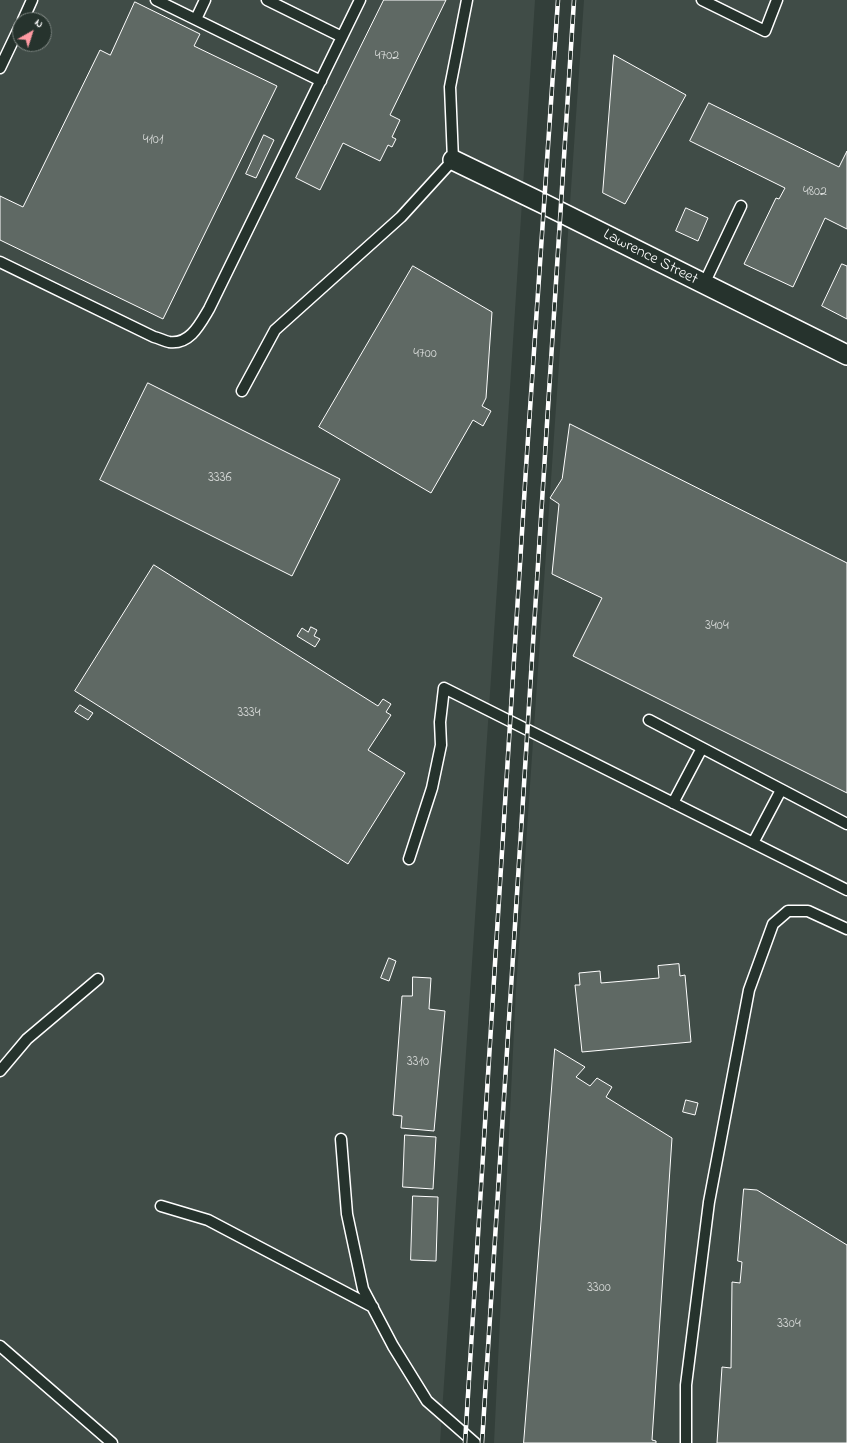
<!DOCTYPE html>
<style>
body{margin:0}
#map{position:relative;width:847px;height:1443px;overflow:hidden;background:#333f3a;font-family:"Indie Flower",sans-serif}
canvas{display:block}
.north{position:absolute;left:12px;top:12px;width:40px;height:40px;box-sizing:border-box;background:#26332d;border:1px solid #7d8581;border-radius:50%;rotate:39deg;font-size:11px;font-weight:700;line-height:16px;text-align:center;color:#fff}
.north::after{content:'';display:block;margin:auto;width:14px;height:18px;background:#ff9aa2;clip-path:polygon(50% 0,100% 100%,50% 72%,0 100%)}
</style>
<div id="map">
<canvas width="847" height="1443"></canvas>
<div class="north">N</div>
</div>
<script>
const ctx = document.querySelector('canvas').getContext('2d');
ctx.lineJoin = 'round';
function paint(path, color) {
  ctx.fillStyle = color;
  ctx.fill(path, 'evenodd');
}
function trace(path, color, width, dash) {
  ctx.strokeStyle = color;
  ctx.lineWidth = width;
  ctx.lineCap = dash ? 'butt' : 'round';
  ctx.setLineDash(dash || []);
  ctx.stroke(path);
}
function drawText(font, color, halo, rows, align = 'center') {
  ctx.font = font + ' "Indie Flower",sans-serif';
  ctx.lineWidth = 3;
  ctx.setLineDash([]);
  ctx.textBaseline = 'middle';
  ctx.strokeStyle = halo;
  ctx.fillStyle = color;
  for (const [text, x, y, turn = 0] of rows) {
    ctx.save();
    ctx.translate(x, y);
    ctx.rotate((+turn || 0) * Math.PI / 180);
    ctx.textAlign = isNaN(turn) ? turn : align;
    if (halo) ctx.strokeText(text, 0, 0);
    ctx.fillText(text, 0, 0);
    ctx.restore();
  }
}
paint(new Path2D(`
 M0,0h535l-35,543 -60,900h-440zM20,20h24v24h-24z
 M584,0h263v1443h-353l22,-454z`), '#404c47');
const building = new Path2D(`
 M384,0h62l-56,115 10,5 -8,17 4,2 -4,8 -4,-2 -8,16 -37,-18 -23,47 -24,-12z
 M135,2l65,32 -6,12 83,40 -114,233 -163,-79v-44l23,11 77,-157 10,5z
 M614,55l72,40 -61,109 -22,-11z
 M709,103l130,64 8,-16v78l-22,-11 -32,69 -49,-23 32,-66 3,1 6,-11 -95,-47z
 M264,135l10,5 -18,38 -10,-4z
 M686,208l22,10 -10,23 -22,-10z
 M842,264l5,2v53l-25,-13z
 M413,266l79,46 -6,86 -4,8 9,5 -8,15 -10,-6 -42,73 -112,-66z
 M148,383l192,96 -48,97 -192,-96z
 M570,424l277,139v230l-274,-137 29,-58 -50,-24 7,-70 -9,-6 12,-19z
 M154,565l224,141 5,-7 8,5 -5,8 5,3 -23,35 37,23 -57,91 -273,-173z
 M311,627l6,3 -3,6 6,3 -5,8 -18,-11 5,-8 6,4z
 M80,705l13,8 -5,7 -13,-8z
 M389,958l7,3 -7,20 -8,-3z
 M679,964l1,12 5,-1 6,67 -109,10 -7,-67h5l-1,-12 21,-2 1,12 58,-5 -1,-12z
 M413,977l18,1 -2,31 16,2 -11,120 -33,-3 1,-12 -9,-1 9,-119h10z
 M555,1049l30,18 -9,10 14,9 7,-8 15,9 -6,10 66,41 -20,302 4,1v2h-132z
 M686,1100l12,3 -3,12 -12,-3z
 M405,1135l31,2 -3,52 -30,-2z
 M744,1189l13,1 90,55v198h-130l5,-76 9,1 1,-86 8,1 2,-21 -4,-1z
 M413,1196l25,1 -2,64 -25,-1z`);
paint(building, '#5f6964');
trace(building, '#fff', 1);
const lane = new Path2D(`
 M156,0l165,81
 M267,0l75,37
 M702,0l63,31 12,-31
 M196,19l9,-19
 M23,20l9,-20
 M0,68l20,-42
 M0,262l154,75c5,1 10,4 15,5 21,3 31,-18 40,-33l151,-309
 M704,284l37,-78
 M242,391l33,-61 126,-113 52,-57 -3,-73 17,-87
 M649,720l198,104
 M673,803l29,-55
 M753,843l28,-53
 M409,859l23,-71 9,-43 -1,-23 4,-34 403,202
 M0,1071l27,-32 71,-60
 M341,1139l6,75 16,75 30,57 34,55 48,42
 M161,1206l47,14 165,87
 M0,1346l112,97
 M686,1443v-58l23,-183 40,-212 24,-66 15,-13h20l39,18`);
const street = new Path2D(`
 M453,160l91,44 303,151`);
trace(lane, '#fff', 13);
trace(street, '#fff', 22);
trace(lane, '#26332d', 10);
trace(street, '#26332d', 19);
const rail = new Path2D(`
 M465,1443l61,-975 32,-468
 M482,1443l92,-1443`);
trace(rail, '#fff', 4.5);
trace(rail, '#26332d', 3, [9]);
drawText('14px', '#d7dad8', null, [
 ["4702",387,57],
 ["4101",153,141],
 ["4802",815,193],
 ["4700",425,355],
 ["3336",220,479],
 ["3404",717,627],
 ["3334",249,714],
 ["3310",418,1063],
 ["3300",599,1289],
 ["3304",789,1325]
]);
drawText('16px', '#fff', '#26332d', [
 ["Lawrence Street",650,258,27]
]);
</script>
